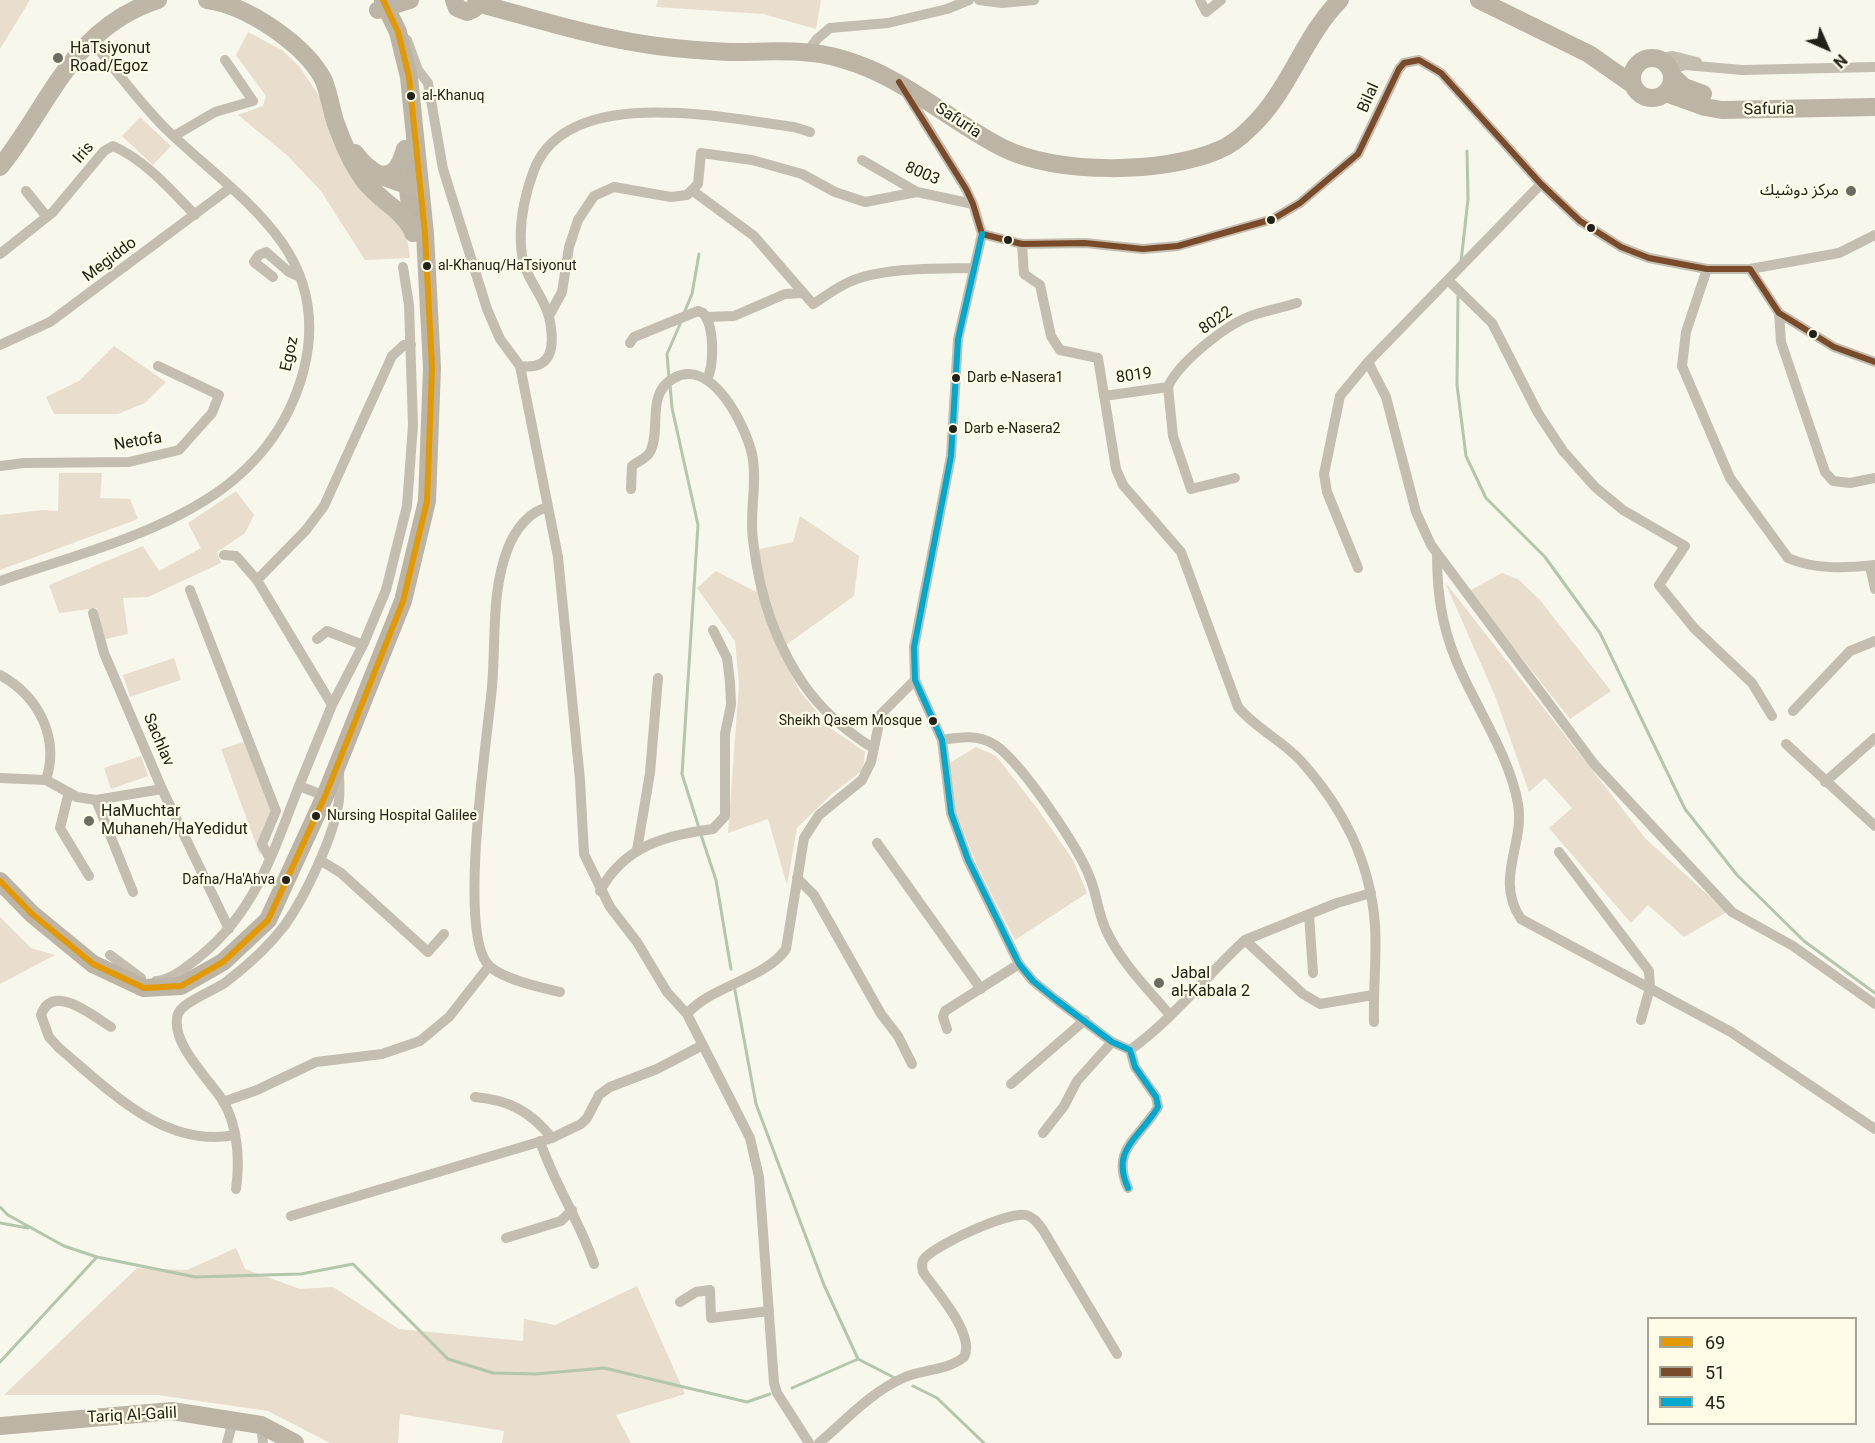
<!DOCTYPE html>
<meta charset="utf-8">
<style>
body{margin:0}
#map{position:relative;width:1875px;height:1443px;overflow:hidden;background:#f8f7ec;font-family:Roboto,sans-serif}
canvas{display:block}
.legend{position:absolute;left:1647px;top:1317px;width:210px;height:108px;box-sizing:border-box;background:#fefce6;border:2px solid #a6a494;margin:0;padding:8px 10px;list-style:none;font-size:18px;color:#232118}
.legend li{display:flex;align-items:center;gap:12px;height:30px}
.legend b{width:30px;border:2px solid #a6a494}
.north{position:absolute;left:1797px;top:18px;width:60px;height:60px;-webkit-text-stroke:4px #fefce6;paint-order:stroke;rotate:135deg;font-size:16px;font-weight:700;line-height:24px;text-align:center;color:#232118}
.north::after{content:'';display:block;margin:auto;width:21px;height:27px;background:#232118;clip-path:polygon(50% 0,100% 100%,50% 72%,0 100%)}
</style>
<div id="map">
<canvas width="1875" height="1443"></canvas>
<ul class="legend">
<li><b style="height:8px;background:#e29902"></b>69</li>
<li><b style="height:8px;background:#7a4b2a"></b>51</li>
<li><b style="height:8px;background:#00a9ce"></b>45</li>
</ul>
<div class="north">N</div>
</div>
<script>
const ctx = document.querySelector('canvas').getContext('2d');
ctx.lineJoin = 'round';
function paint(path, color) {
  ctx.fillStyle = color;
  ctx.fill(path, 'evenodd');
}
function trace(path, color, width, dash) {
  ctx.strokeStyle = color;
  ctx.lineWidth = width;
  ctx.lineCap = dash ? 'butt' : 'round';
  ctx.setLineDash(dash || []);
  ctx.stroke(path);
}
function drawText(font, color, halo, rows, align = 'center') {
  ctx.font = font + ' Roboto,"Noto Sans Arabic",sans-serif';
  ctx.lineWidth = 4.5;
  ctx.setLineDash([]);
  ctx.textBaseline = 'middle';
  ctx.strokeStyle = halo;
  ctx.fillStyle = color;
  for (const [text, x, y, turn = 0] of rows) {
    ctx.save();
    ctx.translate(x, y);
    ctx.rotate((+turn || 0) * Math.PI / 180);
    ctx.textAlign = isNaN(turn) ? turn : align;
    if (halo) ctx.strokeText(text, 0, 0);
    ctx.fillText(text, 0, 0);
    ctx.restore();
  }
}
paint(new Path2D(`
 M0,0h30l-30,49z
 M658,0h163l-5,29 -53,-15 -107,-7z
 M248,32l34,18 17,16 106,158 5,34 -45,2 -44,-69 -34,-36 -49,-40 25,-9 3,-10 -30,-41z
 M140,117l31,29 -18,19 -31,-29z
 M114,346l52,36 -21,21 -27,11h-64l-8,-17 33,-16z
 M59,473h43l-2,25 30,1 8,20 -138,51v-55l43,-5 15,1z
 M236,491l18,24 -9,18 -28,19 4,11 -73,34 -25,1 5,36 -26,6 -5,-32 -38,5 -10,-28 94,-39 16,25 42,-23 -13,-25z
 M800,516l59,40 -5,40 -75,54 20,40 30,37 36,25 -2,18 -30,23 -36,35 -10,57 -19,-66 -40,14 11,-149 -4,-43 -38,-53 19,-17 40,21 4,-43 33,-7z
 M1502,573l16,6 22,21 71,91 -41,28 -101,-128z
 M1445,582l201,257 81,73 -43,25 -36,-32 -17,18 -82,-95 23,-20 -27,-30 -16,14 -33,-94z
 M174,658l7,22 -51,17 -7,-22z
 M244,742l32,78 -16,35 -39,-106z
 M976,747l20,9 41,52 36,52 14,33 -72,47 -39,-77 -20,-51 -8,-48z
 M141,756l7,20 -37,13 -7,-21z
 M0,917l31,31 24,7 -55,29z
 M236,1248l9,21 55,20 33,-2 66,42 124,12 1,-22 31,6 82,-39 48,108 -69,21 15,28h-129l2,-12 -104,-17 -2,29h-68l-62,-32 -110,-16h-154l133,-127 50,2z`), '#e9ddcd');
trace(new Path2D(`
 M1461,262l7,-63 -1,-48
 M1458,296l-1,89 9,71 20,42 59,59 55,76 85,176 52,66 67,66 71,52
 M684,313l8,-19 7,-40
 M669,378l-2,-24 14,-32
 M670,385l2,23 26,117 -16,249 17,54
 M701,835l15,45 15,89
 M734,985l22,119 68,181 34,74 37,19
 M0,1207l8,8 56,31 33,11 98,20 106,-3 52,-10 95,95 45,14 43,1 68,-6 143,34 23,-8
 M0,1223l28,5
 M0,1362l96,-104
 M913,1386l24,12 47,45
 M792,1388l66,-29`), '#b2c7ac', 3);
trace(new Path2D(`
 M979,0l23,3 32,-3
 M1200,0l6,12 15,-12
 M407,40l11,30 10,13 15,86 44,140 13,30 20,27c34,5 35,-22 29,-49 -5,-21 -24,-39 -27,-62 -4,-28 2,-58 12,-85 34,-87 190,-52 260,-43l16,5
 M808,51l9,-12 13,-11 58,-5 59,-14 22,-9
 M1656,59l17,-3 24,6
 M1670,70l15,-5 57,5 133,-3
 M905,91l61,98 7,15 9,30 40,10 63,-1 58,6 35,-3 95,-27 27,-16 58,-49 41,-85 5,-6 15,-3 22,13 100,111 39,37 41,26 28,11 58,11h43l29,44 55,34 41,15
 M174,136l41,-24 38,-11 -28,-41
 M862,160l55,32 56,12
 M26,191l21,26
 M693,191l61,45 59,68c11,-7 23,-16 36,-22 34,-15 88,-13 125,-14
 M982,234l-24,105 -7,117 -37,191 1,33 27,60 9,73 17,47 51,104 14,17 22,18 57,43 18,8 5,17 21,30 2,10c-18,31 -48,42 -30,81
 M1022,244l2,30 16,11 11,51 9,14 38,8 18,111 7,16 58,67 57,155c18,22 44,33 63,54 42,47 69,99 74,164 2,32 -2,65 -1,97
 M0,254l53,-42 51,-61 9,-5c32,14 58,44 82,69
 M1707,269l-21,63 -4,34 48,112 58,80c27,12 58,10 87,7
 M1750,269l89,-16 36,-18
 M273,277l-19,-15 5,-7 7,-3 23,20 11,5
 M1449,281l43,42 46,90 25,38 32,36 28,23 62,36 -26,39 35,43 58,55 20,33
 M1779,313l2,29 44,130 8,9 17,2 25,-5
 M549,316l13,-24 7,-45 9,-27 16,-24 20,-9 57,10 16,-2 11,-11 3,-31 51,7 50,14 33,18 30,10 52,-10
 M706,317l28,-1 51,-22 18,-1
 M630,343l4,-6 64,-26 5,2c12,14 11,51 4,67
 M0,345l50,-23 180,-134
 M1368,362l18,35 30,115 15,33 163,219 138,148 61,34 82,58
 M520,366l38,191 22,223 4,74 26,53 27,35 30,50 20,22 63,124 9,39 15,206 3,10 32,50
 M1104,396l64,-9
 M0,466l24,-3 105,-1 50,-12 33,-37 7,-18 -61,-29
 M1235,478l-44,11 -18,-53 -5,-49c10,-24 56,-60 80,-70 15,-6 33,-9 49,-14
 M631,489l1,-23c6,-5 14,-7 18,-14 12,-23 -5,-58 24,-74 38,-21 71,47 78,76 6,28 -3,58 1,86 3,26 9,55 18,80 21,57 50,96 102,128
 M548,508c-18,1 -34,24 -40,40 -17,43 -12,93 -16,139 -5,54 -33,235 -6,275 10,16 56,26 74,30
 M224,555l12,1 21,24 75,125
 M1437,555c0,46 7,82 27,123 18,38 47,84 54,126 7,41 -24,74 3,115l210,113 144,97
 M1870,566l5,23
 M1358,568l-31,-76 -3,-18 16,-78 28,-34 173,-178
 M257,580l49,-50 18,-24 68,-150 12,-11h7
 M0,581c121,-42 267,-69 304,-212 11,-45 5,-87 -21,-125 -32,-46 -81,-79 -120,-118 -26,-27 -49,-58 -73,-87
 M190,590l86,221 -14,33 8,15
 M317,639l10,-8 36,14
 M0,675c38,21 60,62 46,105
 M1793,711l57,-60 25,-10
 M942,740c18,-3 37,-6 53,5 26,17 84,103 95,133 7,17 8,35 16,52 14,31 41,58 63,84
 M1786,744l89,82
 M0,778l46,2 31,17 19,3 66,-11 -58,-136 -11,-40
 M1825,782l50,-44
 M299,786l33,-81 31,-60 23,-55 21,-84 6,-81 -4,-120 -6,-38
 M162,789l67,140
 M69,792l-9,36 29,48
 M96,800l37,92
 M877,843l104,146
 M637,850l13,-77 8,-95
 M1559,852l90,119 1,17 -9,32
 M320,860l21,13 87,79 16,-18
 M797,878l17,17 67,119 17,22 14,28
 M600,891c24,-45 66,-56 113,-62l12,-13v-82l6,-29 -1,-23 -3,-24 -14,-28
 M1371,893l-34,10 -92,37 58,54 17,10 53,-9
 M1309,914l4,59
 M110,955l31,23
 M156,981c12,0 24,-9 33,-16 65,-47 82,-108 110,-179l26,10
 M687,1014c25,-29 77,-34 99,-65l18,-111 15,-23 43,-35 9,-18 10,-48 34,-34
 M111,1027c-18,-11 -58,-45 -70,-12l8,22 10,11c49,41 105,101 176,87
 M947,1029l-4,-12 2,-6 74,-47
 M1130,1050c43,-31 76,-74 115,-110
 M1011,1084l74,-64
 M475,1097c34,3 55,14 77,41
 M223,1102l34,-12 59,-28 66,-8 38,-13 29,-24 40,-51
 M1043,1133l21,-27 13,-25 35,-39
 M540,1141c14,43 40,80 54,123
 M236,1189c4,-28 2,-63 -13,-88 -14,-22 -54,-59 -45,-87 4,-12 36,-23 48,-32 21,-16 43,-36 59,-57 20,-28 50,-91 54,-125 1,-9 0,-19 0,-28
 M291,1216l261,-78 29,-14 6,-6 12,-23 11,-8 47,-18 44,-23
 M506,1238l55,-17 11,-11
 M680,1302l16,-10 14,-2 1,28 58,-7
 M261,1425l2,18
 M227,1443l6,-22
 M819,1443c26,-22 52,-51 84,-65 19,-9 44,-7 61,-21 12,-22 -28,-66 -41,-85 -1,-5 -2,-9 1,-13 11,-14 85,-48 102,-44 8,2 12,9 17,15l74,124`), '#c4beb1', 10);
trace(new Path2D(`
 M454,0l3,8 10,4 7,-3 3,-9
 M1479,0l110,54 43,30
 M477,3c60,16 118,35 180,43 24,3 49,5 73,6 38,0 75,-4 112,7 61,17 106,61 161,89 54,27 161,26 216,2 10,-4 23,-14 31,-22 39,-36 53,-91 90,-128
 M378,10l32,-10
 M1632 78a20 20 0 1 1 40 0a20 20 0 1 1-40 0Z
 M1672,76l12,11 19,7
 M1666,93l39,14 17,3 153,-3
 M406,171l7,62
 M0,881l32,33 61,50 51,24 37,-2 42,-24 45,-42 57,-124 78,-195 24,-100 5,-133 -7,-134 -16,-157 -11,-45 -15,-31
 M0,1426l172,-15 89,14 34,18`), '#bcb4a4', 18);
trace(new Path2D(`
 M207,0c40,5 99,45 117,81 5,13 7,27 11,40 7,20 16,41 28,58 14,20 38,29 50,52
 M355,153c16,24 41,28 65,36
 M0,167c51,-64 72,-139 158,-167
 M377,174c18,5 24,-11 28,-25`), '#beb7a8', 18);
trace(new Path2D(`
 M0,881l32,33 61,50 51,24 37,-2 42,-24 45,-42 57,-124 78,-195 24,-100 5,-133 -7,-134 -16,-157 -11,-45 -15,-32`), '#e29902', 6);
trace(new Path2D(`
 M899,82l67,107 7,15 9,30 40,10 63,-1 58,6 35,-3 95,-27 27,-16 58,-49 41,-85 5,-6 15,-3 22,13 100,111 39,37 41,26 28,11 58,11h43l29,44 55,34 41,15`), '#7a4b2a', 6);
trace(new Path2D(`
 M982,234l-24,105 -7,117 -37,191 1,33 27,60 9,73 17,47 51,104 14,17 22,18 57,43 18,8 5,17 21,30 2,10c-18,31 -48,42 -30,81`), '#00a9ce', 6);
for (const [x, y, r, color] of [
 [58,58,6,"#6e6c62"],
 [411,96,5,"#232118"],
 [1851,191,6,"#6e6c62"],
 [1271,220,5,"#232118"],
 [1591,228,5,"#232118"],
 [1008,240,5,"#232118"],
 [427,266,5,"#232118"],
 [1813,334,5,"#232118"],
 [956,378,5,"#232118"],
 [953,429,5,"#232118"],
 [933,721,5,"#232118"],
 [316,816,5,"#232118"],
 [89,821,6,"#6e6c62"],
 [286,880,5,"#232118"],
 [1159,983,6,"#6e6c62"]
]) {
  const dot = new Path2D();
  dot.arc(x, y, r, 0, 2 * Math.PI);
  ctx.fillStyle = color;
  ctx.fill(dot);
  trace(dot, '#fefce6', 2);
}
drawText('14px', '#232118', '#fefce6', [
 ["al-Khanuq",422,96],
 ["al-Khanuq/HaTsiyonut",438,266],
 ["Darb e-Nasera1",967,378],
 ["Darb e-Nasera2",964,429],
 ["Sheikh Qasem Mosque",922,721,"right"],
 ["Nursing Hospital Galilee",327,816],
 ["Dafna/Ha'Ahva",275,880,"right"]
], 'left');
drawText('16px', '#232118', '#fefce6', [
 ["HaTsiyonut",70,49],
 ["Road/Egoz",70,67],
 ["مركز دوشيك",1839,191,"right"],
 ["HaMuchtar",101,812],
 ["Muhaneh/HaYedidut",101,830],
 ["Jabal",1171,974],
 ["al-Kabala 2",1171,992]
], 'left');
drawText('16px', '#232118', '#fefce6', [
 ["Bilal",1369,98,-66],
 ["Safuria",1769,110,-1],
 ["Safuria",958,121,33],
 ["Iris",84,153,-49],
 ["8003",922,174,23],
 ["Megiddo",110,260,-37],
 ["8022",1216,321,-35],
 ["Egoz",290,354,-78],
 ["8019",1134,376,-8],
 ["Netofa",138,442,-9],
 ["Sachlav",158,740,67],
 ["Tariq Al-Galil",132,1416,-3]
]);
</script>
